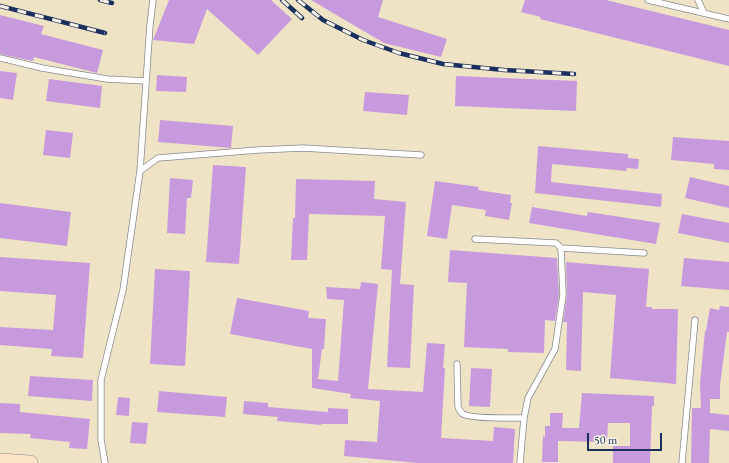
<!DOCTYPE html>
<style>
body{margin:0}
#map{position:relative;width:729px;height:463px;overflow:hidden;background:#efe3c5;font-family:"EB Garamond",serif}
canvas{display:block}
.scale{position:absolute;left:587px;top:433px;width:75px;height:18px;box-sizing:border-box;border:2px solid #1b2f5e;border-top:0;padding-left:5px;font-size:12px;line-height:14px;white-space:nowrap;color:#1b2f5e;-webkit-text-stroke:3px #f7f3e8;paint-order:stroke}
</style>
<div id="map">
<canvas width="729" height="463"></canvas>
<div class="scale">50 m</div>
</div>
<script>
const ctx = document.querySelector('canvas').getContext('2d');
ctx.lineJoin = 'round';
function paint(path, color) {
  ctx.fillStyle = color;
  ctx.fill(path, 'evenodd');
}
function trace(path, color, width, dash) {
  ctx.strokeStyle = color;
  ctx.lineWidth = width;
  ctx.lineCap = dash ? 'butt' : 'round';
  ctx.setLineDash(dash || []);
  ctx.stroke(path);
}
paint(new Path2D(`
 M169,0h102l21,19 -34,36 -51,-46 -13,35 -41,-4z
 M311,0h72l-5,17 69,22 -6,18 -57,-14z
 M525,0h81l123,30v36l-189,-47 1,-2 -20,-5z
 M0,15l44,11 -3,8 62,16 -6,23 -63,-16 -1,4 -33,-7z
 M0,71l17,2 -4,27 -13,-2z
 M157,75l30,2 -1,15 -30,-1z
 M456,76l121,5 -1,30 -121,-5z
 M49,79l53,7 -2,22 -54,-7z
 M365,92l44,3 -2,20 -44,-4z
 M160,120l73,6 -2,22 -73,-6z
 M46,130l27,3 -3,25 -27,-3z
 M673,137l56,4v29l-15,-1v-5l-43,-4z
 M538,146l90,8v4l11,1 -1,10 -12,-1 1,3 -75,-7 -1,18 111,12 -1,13 -126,-14z
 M213,165l33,2 -7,97 -33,-2z
 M690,177l39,9v22l-44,-10z
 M170,178l23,2 -2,18h-4l-2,36 -18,-1z
 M296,179l79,2 -1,18 32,3 -6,82 14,1 -4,83 -23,-1 5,-97 -11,-1 4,-53 -76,-2 -2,46h-16l2,-42h2z
 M435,181l44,6 -1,3 33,5 -1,8h2l-3,17 -24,-4 1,-6 -34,-5 -5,34 -20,-3z
 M0,203l71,9 -4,34 -67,-8z
 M532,207l55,9 1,-4 72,11 -4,21 -127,-21z
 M682,214l47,9v20l-51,-10z
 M450,250l107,8 2,37 -4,26 -10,-1 -1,33 -36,-1v-3l-44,-2 3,-64 -19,-1z
 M0,257l90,6 -7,95 -32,-2 1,-7 -52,-4v-18l53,3 3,-35 -56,-4z
 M684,258l45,4v28l-48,-4z
 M566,262l83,7 -3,38h6v2h26l-2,75 -66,-6 6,-83 -33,-3 -2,79 -15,-1 1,-48h-4l4,-27z
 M155,269l35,2 -5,95 -35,-2z
 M361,282l17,2 -10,105 55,3 4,-49 18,1 -2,24h2l-4,70 52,3 1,-14 21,2 -2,34h-95l-74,-7 1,-16 32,2 3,-41 -30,-3 1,-4 -39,-6v-39l-82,-15 7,-36 72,13 -1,7 18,1 -2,30h-2l-4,30 20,2 6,-81 -17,-1 -1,-12 34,2z
 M720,306l9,1v25h-2l-7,53v14h-10v14l19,2v16l-19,-2 -1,34h-18l1,-55h9l-1,-25 5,-52h1l4,-23 9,2z
 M471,368l21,1 -2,38 -21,-1z
 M30,376l63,4 -1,21 -64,-5z
 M159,391l68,6 -2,20 -68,-5z
 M582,393l72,3v10h-2l-2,57h-37v-17h17v-23h-22l-1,19 -49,-1v21h-16l1,-26 2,1v-11h5v-13h13l-1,15h17z
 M118,397l12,1 -1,18 -13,-1z
 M244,401l24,2v4l60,5v-4l20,1v15h-27v1l-44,-4 1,-4 -35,-3z
 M0,403l20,1v8l70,7 -3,30 -18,-1 1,-6 -40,-4 1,-4 -31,-1z
 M132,422l16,1 -2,21 -16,-1z`), '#c79add');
const service = new Path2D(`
 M648,0l81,19
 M698,0l6,13
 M0,58l42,10 65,11 39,2
 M140,171l18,-13 100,-8 45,-2 118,7
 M475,239l81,4 5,5 2,47 -8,54 -27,49 -4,20 -4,45
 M561,248l83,5
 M457,364l1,42c1,4 2,6 5,8 8,5 49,4 61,4
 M105,463l-4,-23v-60l22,-90 17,-119 10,-146 3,-25
 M682,463l13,-143`);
const secondary = new Path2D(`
 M0,461l30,2`);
trace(service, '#858992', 7);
trace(secondary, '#858992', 16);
trace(service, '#fff', 5.5);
trace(secondary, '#fee4c6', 15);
const rail = new Path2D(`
 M100,0l12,3
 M282,0l20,18
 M298,0l25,20 40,20 36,13 44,11 61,6 70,4
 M0,6l105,27`);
trace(rail, '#1b2f5e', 4.5);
trace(rail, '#f7f3e8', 3, [9]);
</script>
